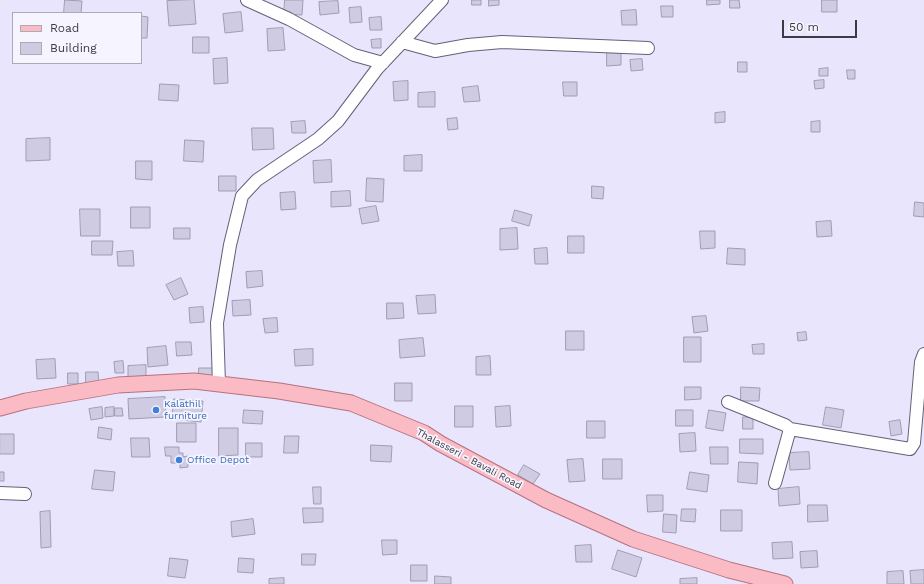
<!DOCTYPE html>
<style>
body{margin:0}
#map{position:relative;width:924px;height:584px;overflow:hidden;background:#e8e5fd;font-family:"Work Sans",sans-serif}
canvas{display:block}
.legend{position:absolute;left:12px;top:12px;width:130px;height:52px;box-sizing:border-box;background:#f6f4fe;border:1px solid #acaab4;margin:0;padding:5px 7px;list-style:none;font-size:12px;color:#3c3b44}
.legend li{display:flex;align-items:center;gap:8px;height:20px}
.legend b{width:20px;border:1px solid #acaab4}
.scale{position:absolute;left:782px;top:20px;width:75px;height:18px;box-sizing:border-box;border:2px solid #3c3b44;border-top:0;padding-left:5px;font-size:12px;line-height:14px;white-space:nowrap;color:#3c3b44;-webkit-text-stroke:3px #f6f4fe;paint-order:stroke}
</style>
<div id="map">
<canvas width="924" height="584"></canvas>
<ul class="legend">
<li><b style="height:5px;background:#fbbbc5"></b>Road</li>
<li><b style="height:11px;background:#cecbe2"></b>Building</li>
</ul>
<div class="scale">50 m</div>
</div>
<script>
const ctx = document.querySelector('canvas').getContext('2d');
ctx.lineJoin = 'round';
function paint(path, color) {
  ctx.fillStyle = color;
  ctx.fill(path, 'evenodd');
}
function trace(path, color, width, dash) {
  ctx.strokeStyle = color;
  ctx.lineWidth = width;
  ctx.lineCap = dash ? 'butt' : 'round';
  ctx.setLineDash(dash || []);
  ctx.stroke(path);
}
function drawText(font, color, halo, rows, align = 'center') {
  ctx.font = font + ' "Work Sans",sans-serif';
  ctx.lineWidth = 3.5;
  ctx.setLineDash([]);
  ctx.textBaseline = 'middle';
  ctx.strokeStyle = halo;
  ctx.fillStyle = color;
  for (const [text, x, y, turn = 0] of rows) {
    ctx.save();
    ctx.translate(x, y);
    ctx.rotate((+turn || 0) * Math.PI / 180);
    ctx.textAlign = isNaN(turn) ? turn : align;
    if (halo) ctx.strokeText(text, 0, 0);
    ctx.fillText(text, 0, 0);
    ctx.restore();
  }
}
const building = new Path2D(`
 M65,0l17,1 -1,12h-17z
 M194,0l2,24 -27,2 -2,-25z
 M285,0h18l-1,15 -18,-1z
 M472,0h9v5h-9z
 M489,0h10v5l-10,1z
 M707,0h13v4l-13,1z
 M730,0h9l1,8h-10z
 M822,0h15v12h-15z
 M338,1l1,12 -19,2 -1,-13z
 M661,6h12v11h-11z
 M361,7l1,15 -12,1 -1,-15z
 M636,10l1,15h-15l-1,-14z
 M241,12l2,19 -18,2 -2,-19z
 M141,16l7,1 -1,21h-6z
 M381,17l1,13h-12l-1,-12z
 M283,28l2,22 -17,1 -1,-22z
 M193,37h16v16h-16z
 M381,39v9h-9l-1,-8z
 M607,51h14v14l-14,1z
 M227,58l1,25 -14,1 -1,-25z
 M642,59l1,11 -12,1 -1,-11z
 M738,62h9v10h-9z
 M828,68v8h-9v-7z
 M847,70h8v9h-7z
 M824,80v8l-9,1 -1,-8z
 M408,81v19l-14,1 -1,-19z
 M563,82h14v14h-13z
 M160,84l19,1 -1,16 -19,-1z
 M478,86l2,15 -16,1 -2,-14z
 M435,92v15h-17v-14z
 M725,112v10l-10,1v-10z
 M457,118l1,11 -10,1 -1,-11z
 M305,121l1,12h-14l-1,-11z
 M820,121v11h-9v-10z
 M252,128h21l1,21 -21,1z
 M50,138v22l-24,1v-22z
 M185,140l19,1 -1,21 -19,-1z
 M422,155v16h-18v-15z
 M331,160l1,22 -18,1 -1,-22z
 M136,161h16v19l-16,-1z
 M219,176h17v15h-17z
 M367,178l17,1 -1,23 -17,-1z
 M592,186l12,1 -1,12 -11,-1z
 M350,191l1,15 -20,1v-15z
 M295,192l1,17 -15,1 -1,-17z
 M915,202l9,1v14l-10,-1z
 M376,206l3,15 -17,3 -3,-15z
 M131,207h19v21h-19z
 M80,209h20v27h-19z
 M515,210l17,5 -3,11 -17,-5z
 M831,221l1,15 -15,1 -1,-15z
 M174,228h16v11h-16z
 M517,228l1,21 -18,1v-21z
 M700,231h15v17l-14,1z
 M568,236h16v17h-16z
 M92,241h21l-1,14h-20z
 M547,248l1,16h-13l-1,-15z
 M728,248l17,1v16l-18,-1z
 M133,251l1,15h-16l-1,-14z
 M262,271l1,15 -16,2 -1,-16z
 M181,278l7,16 -14,6 -8,-15z
 M435,295l1,18 -18,1 -2,-18z
 M250,300l1,15 -18,1 -1,-15z
 M387,303h16l1,15 -17,1z
 M203,307l1,15 -14,1 -1,-15z
 M706,316l2,15 -14,2 -2,-16z
 M277,318l1,14 -13,1 -2,-14z
 M566,331h18v19h-18z
 M806,332l1,8 -9,1 -1,-8z
 M684,337h17v25h-17z
 M423,338l2,18 -25,2 -1,-18z
 M176,342h15l1,13 -15,1z
 M764,344v10h-11l-1,-9z
 M166,346l2,19 -20,2 -1,-19z
 M313,349v16l-18,1 -1,-16z
 M490,356l1,19h-15v-18z
 M55,359l1,19 -19,1 -1,-19z
 M123,361l1,12h-9l-1,-11z
 M146,365v12h-18v-11z
 M199,368h15v12h-15z
 M86,372h12l1,12h-13z
 M68,373h10v11h-10z
 M395,383h17v18h-17z
 M685,387h16v12l-16,1z
 M741,387l19,1 -1,13h-18z
 M165,397l1,20 -37,2 -1,-20z
 M174,399l29,2 -2,21 -29,-3z
 M455,406h18v21h-18z
 M510,406l1,20 -15,1 -1,-20z
 M102,407l1,11 -12,2 -2,-11z
 M114,407v9l-9,1v-9z
 M826,407l18,3 -3,18 -18,-3z
 M115,408h7l1,8h-8z
 M244,410l19,1 -1,13 -19,-1z
 M676,410h17v16h-17z
 M709,410l17,3 -3,18 -17,-3z
 M743,417h10v12h-10z
 M900,420l2,14 -11,2 -2,-14z
 M587,421h18v17h-18z
 M177,423h19v19h-19z
 M99,427l13,2 -1,11 -13,-2z
 M219,428h19v27l-19,1z
 M695,433l1,18 -16,1 -1,-18z
 M0,434h14v20h-14z
 M285,436h14l-1,17h-14z
 M131,438h18l1,19h-18z
 M740,439h23v15l-23,-1z
 M246,443h16v14h-16z
 M371,445l21,1 -1,16 -20,-1z
 M165,447h14v6h4v4l5,-1v11l-8,1v-5h-9v-7h-5z
 M710,447h18v17h-17z
 M809,452l1,17 -20,1 -1,-17z
 M583,459l2,22 -16,1 -2,-22z
 M603,459h19v20h-19z
 M739,462l19,1 -1,21 -19,-2z
 M524,465l16,9 -7,10 -15,-9z
 M95,470l20,2 -2,19 -21,-2z
 M0,472h4v9h-4z
 M690,472l19,3 -2,17 -20,-3z
 M313,487h8v17h-7z
 M799,487l1,17 -21,2 -1,-17z
 M647,495h16v16l-15,1z
 M808,505h19l1,16 -20,1z
 M303,508h20v14l-19,1z
 M682,509h14l-1,13 -14,-1z
 M721,510h21v21h-21z
 M50,511l1,36 -10,1 -1,-36z
 M664,514l13,1 -1,18 -13,-1z
 M253,519l2,15 -23,3 -1,-15z
 M382,540h15v14l-14,1z
 M792,542l1,16 -20,1 -1,-16z
 M591,545l1,17h-16l-1,-16z
 M618,550l24,8 -6,19 -24,-8z
 M817,551l1,16 -17,1 -1,-16z
 M302,554h14l-1,11h-13z
 M170,558l18,2 -3,18 -17,-2z
 M239,558l15,1 -1,14 -15,-1z
 M411,565h16v16h-16z
 M924,570v14h-13l-1,-13z
 M903,571l1,13h-17v-12z
 M435,576l16,1v7h-16z
 M284,578v6h-15v-5z
 M697,578v6h-17v-5z`);
paint(building, '#cecbe2');
trace(building, '#a09db3', 1);
const minor = new Path2D(`
 M247,0l42,19 65,36 29,8
 M402,42l33,9 33,-6 34,-3 146,6
 M219,384l-2,-61 13,-78 12,-49 15,-16 61,-41 20,-18 39,-52 65,-69
 M728,402l57,23 5,4 120,20 4,-6 7,-81 3,-8
 M775,483l15,-54
 M0,493l25,1`);
const major = new Path2D(`
 M0,408l26,-7 92,-16 76,-4 85,10 72,12 73,30 17,11 105,56 87,39 96,31 56,14`);
trace(minor, '#646175', 14);
trace(major, '#b6717f', 17);
trace(minor, '#fff', 12);
trace(major, '#fbbbc5', 15);
for (const [x, y, r, color] of [
 [156,410,4,"#3f7fe0"],
 [179,460,4,"#3f7fe0"]
]) {
  const dot = new Path2D();
  dot.arc(x, y, r, 0, 2 * Math.PI);
  ctx.fillStyle = color;
  ctx.fill(dot);
  trace(dot, '#f6f4fe', 1.5);
}
drawText('10px', '#366cbe', '#f6f4fe', [
 ["Kalathil",164,404],
 ["furniture",164,416],
 ["Office Depot",187,460]
], 'left');
drawText('10px', '#3c3b44', '#f6f4fe', [
 ["Thalasseri - Bavali Road",469,459,28]
]);
</script>
